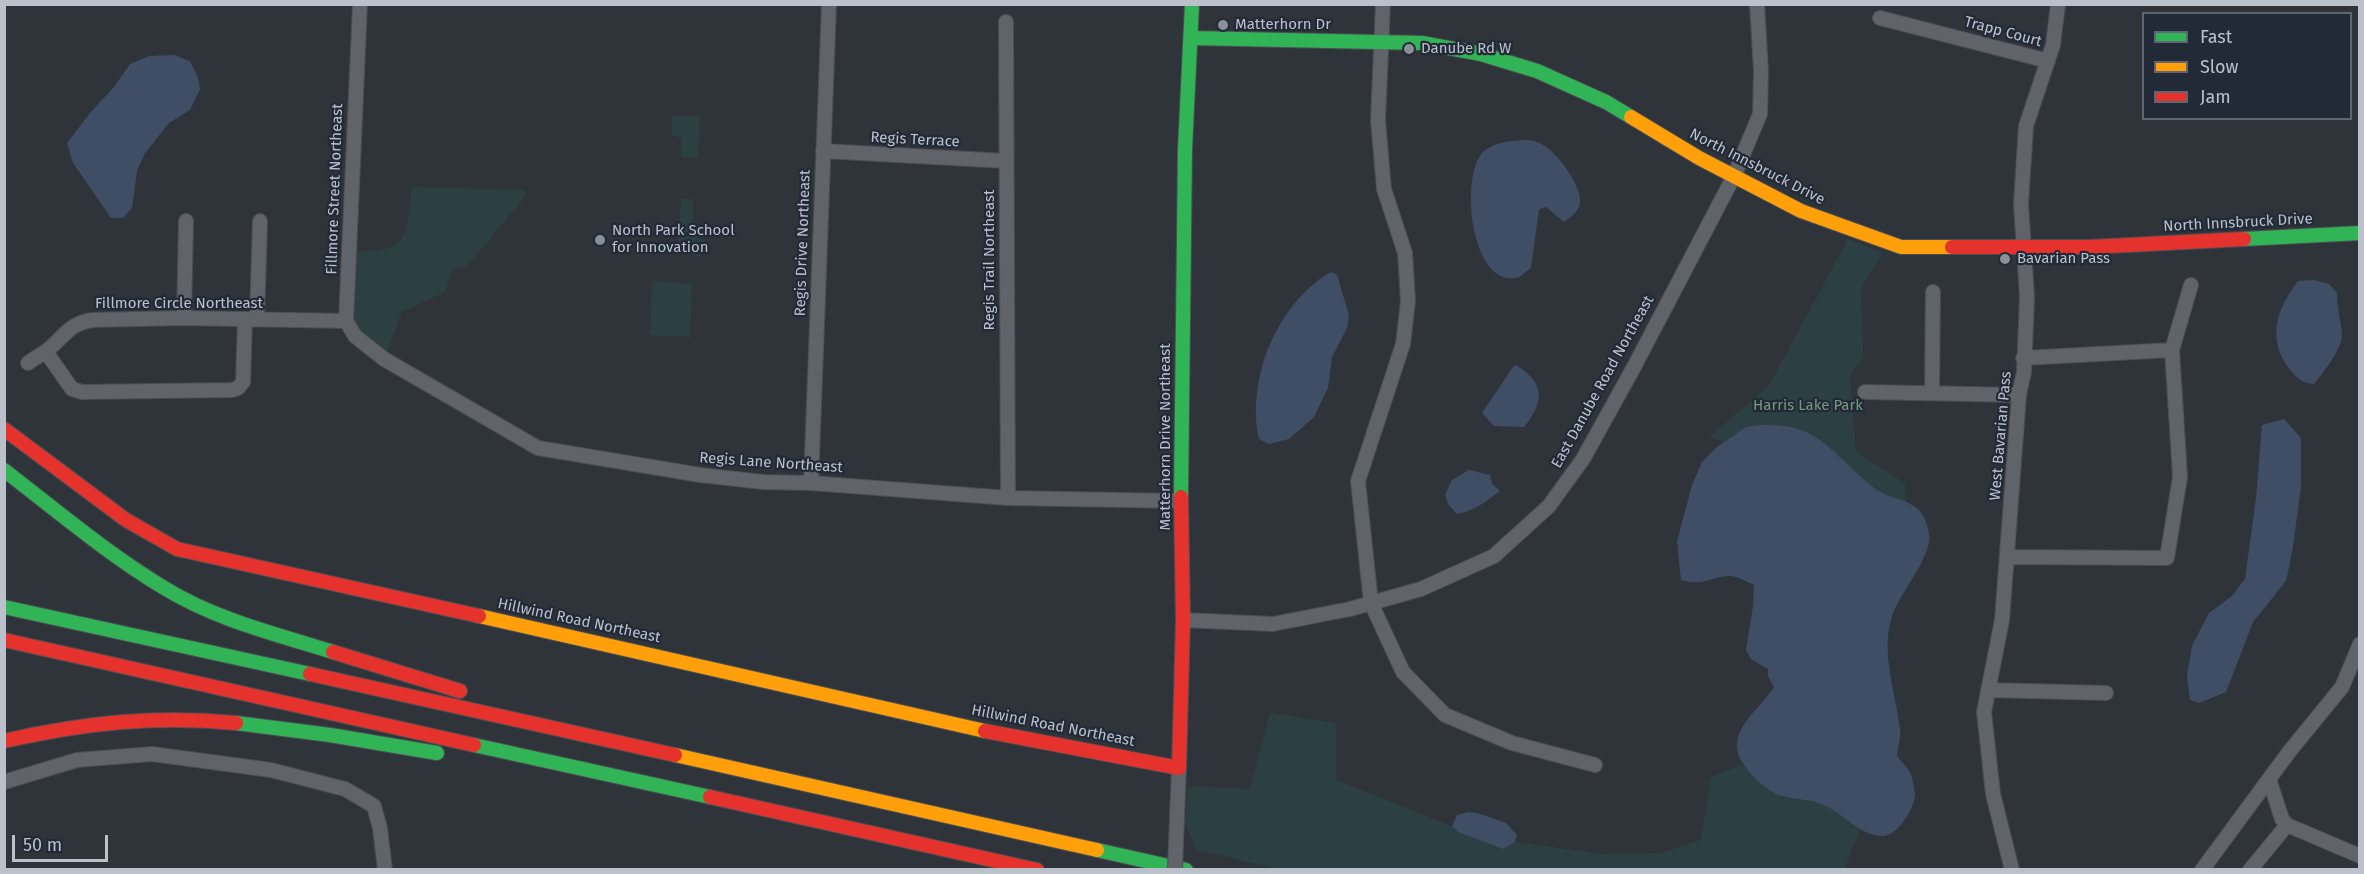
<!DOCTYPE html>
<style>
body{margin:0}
#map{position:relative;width:2364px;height:874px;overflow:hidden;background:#2f343b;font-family:"Fira Sans",sans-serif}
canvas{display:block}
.frame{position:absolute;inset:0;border:6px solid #bbc1cb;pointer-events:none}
.legend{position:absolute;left:2142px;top:12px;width:210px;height:108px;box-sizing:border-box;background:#222a37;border:2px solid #5f6672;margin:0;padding:8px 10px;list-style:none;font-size:18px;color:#bbc1cb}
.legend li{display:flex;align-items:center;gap:12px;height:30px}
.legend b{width:30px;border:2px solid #5f6672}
.scale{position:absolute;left:12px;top:835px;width:96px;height:27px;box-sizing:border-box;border:3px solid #bbc1cb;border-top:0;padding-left:8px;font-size:18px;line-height:21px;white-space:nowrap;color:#bbc1cb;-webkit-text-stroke:4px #222a37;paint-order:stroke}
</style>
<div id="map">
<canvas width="2364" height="874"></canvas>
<div class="frame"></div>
<ul class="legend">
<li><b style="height:8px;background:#30b455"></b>Fast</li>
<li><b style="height:8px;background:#ff9f0a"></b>Slow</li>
<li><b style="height:8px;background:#e5322d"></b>Jam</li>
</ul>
<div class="scale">50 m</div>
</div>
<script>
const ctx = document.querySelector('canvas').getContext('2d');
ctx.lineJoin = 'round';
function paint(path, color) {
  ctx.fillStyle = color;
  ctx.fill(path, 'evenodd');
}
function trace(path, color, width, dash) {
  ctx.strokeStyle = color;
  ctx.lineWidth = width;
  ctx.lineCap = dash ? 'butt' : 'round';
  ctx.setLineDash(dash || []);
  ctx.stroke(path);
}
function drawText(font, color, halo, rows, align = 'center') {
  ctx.font = font + ' "Fira Sans",sans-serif';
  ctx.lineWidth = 4.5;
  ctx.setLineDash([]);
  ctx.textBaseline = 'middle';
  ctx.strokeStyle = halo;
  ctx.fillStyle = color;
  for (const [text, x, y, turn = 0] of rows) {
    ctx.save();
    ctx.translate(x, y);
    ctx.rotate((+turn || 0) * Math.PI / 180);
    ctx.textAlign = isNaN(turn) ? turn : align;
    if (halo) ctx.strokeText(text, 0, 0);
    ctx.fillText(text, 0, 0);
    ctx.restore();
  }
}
paint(new Path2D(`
 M672,116h28l-2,42 -17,-1 1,-20 -10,-1z
 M415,187l108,3 4,4 -59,71 -16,5 -7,22 -43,20 -18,47 -38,-38 12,-70c51,2 49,-17 53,-60z
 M681,198l12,1 -1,36 15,7 -6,16 -23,-10z
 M1848,239l34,14 -21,36 2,69 -13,17 6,77 49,31 1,37 -165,-72 -32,-11 59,-50z
 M652,281l40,3 -2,53 -40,-2z
 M1270,713l66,10v57l116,46 6,6 45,17 12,-7 87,12 60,-1 39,-13 10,-63 32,-12 18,18 19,13 36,5 14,6 30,22 -15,40 -562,1 -86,-20 -12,-26 3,-38 62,3z`), '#2c3f42');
paint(new Path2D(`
 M174,55l16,6 8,17 2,11 -10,21 -21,13 -24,30 -8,18 -5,37 -9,10h-12l-38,-55 -6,-20 23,-30 24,-26 16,-23 19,-8z
 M1523,140c5,0 10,0 14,2 17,5 43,41 43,58 0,11 -8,16 -16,22l-18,-15 -7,2 -8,59c-5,3 -10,9 -15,10 -46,8 -57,-104 -32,-127 11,-9 26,-10 39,-11z
 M1331,272l6,3 12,40 -2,13 -15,29 -4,31 -14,29 -25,22 -20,5 -10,-5c-13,-60 18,-136 72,-167z
 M2314,280l15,4 8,9c0,15 4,28 5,42 0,14 -19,38 -28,49 -10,0 -17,-6 -23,-13 -25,-31 -15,-61 7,-90z
 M1516,365c29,18 29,36 8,62l-30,-1 -12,-13 31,-46z
 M2284,419l17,19v49l-9,66 -6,28 -33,41 -27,70 -27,11 -9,-3 -3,-25 5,-29 17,-33 23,-17 13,-17 11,-81 6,-73z
 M1762,425c12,0 25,0 36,4 31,10 52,42 79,61 12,8 30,9 41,19 6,6 10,17 11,25 4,23 -32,61 -38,86 -10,35 5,74 9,109 1,8 -2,18 -3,27 5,7 14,14 15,22 1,5 3,13 3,18 -2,14 -18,41 -33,40 -23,-1 -37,-21 -56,-30 -14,-7 -29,-6 -44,-10 -16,-4 -44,-31 -45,-48 -2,-23 26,-43 37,-61l-6,-11v-7l-17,-10 -5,-9 7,-44 1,-21c-7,-3 -16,-9 -24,-9 -21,0 -23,11 -49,4l-4,-39 15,-56 10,-23 15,-15 29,-20z
 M1469,470l21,5 2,9 8,7c-14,10 -25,20 -43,23l-9,-10 -3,-9 7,-15z
 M1468,812l9,1 29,10 11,12 -2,7 -12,7 -45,-17 -6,-6 5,-11z`), '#3f4e65');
const street = new Path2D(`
 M360,4l-14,317 9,15 29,23 154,89 162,27 63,7 48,1 197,15 173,3
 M1383,4l-5,116 6,69 21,64 3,48 -5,43 -45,137 13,122 32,69 42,43 67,28 83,22
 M1880,18l168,43
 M1006,22l2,476
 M823,151l183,10
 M184,318l2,-97
 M257,319l3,-98
 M46,352l26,37 10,3 150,-2 6,-2 5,-6 2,-63
 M2023,358l149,-8
 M28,363c5,-4 11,-7 17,-11 18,-13 23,-29 48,-32l91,-2 162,3
 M1865,392l154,3
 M1932,393l1,-101
 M811,483l18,-479
 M2008,557l159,1 13,-81 -8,-127 19,-65
 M1183,620l90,4 77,-15 71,-20 73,-33 55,-50 34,-47 51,-92 100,-191 26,-62 1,-43 -4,-67
 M1988,690l118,3
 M2269,779l13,40 5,6 73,31
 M4,782l73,-22 75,-6 119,16 74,19 29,17 6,22 5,42
 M1177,817l2,-49
 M2012,870l-19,-76 -9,-82 18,-92 17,-225 5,-23 3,-75 -6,-94 5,-77 27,-81 5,-41
 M2202,870l87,-118 53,-65 18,-43
 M2250,870l37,-45`);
const fast = new Path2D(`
 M1192,38l230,5 59,11 56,17 69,31 25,15
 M2244,239l116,-6
 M4,470c53,41 105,85 162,119 51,31 110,45 167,63
 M1181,497l4,-348 7,-145
 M4,607l306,67
 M236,723l94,12 107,18
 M474,745l236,52
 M1097,850l89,20`);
const slow = new Path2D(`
 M1631,117l68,41 102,53 100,36h51
 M479,616l506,115
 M675,755l422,95`);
const jam = new Path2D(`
 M1952,247h138l154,-8
 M4,429l122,91 51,29 302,67
 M4,640l470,105
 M333,652l127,39
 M310,674l365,81
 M985,731l194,37 4,-148 -2,-123
 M4,741c79,-18 151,-26 232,-18
 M710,797l327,73`);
trace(street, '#4b4f54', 16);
trace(fast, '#4b4f54', 16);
trace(slow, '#4b4f54', 16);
trace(jam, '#4b4f54', 16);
trace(street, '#60636a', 14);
trace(fast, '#30b455', 14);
trace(slow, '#ff9f0a', 14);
trace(jam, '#e5322d', 14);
const streetBridge = new Path2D(`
 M1175,870l2,-53`);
trace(streetBridge, '#4b4f54', 16, []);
trace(streetBridge, '#60636a', 14);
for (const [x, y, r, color] of [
 [1223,25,6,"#8a9099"],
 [1409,49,6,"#8a9099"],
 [600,240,6,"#8a9099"],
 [2005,259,6,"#8a9099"]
]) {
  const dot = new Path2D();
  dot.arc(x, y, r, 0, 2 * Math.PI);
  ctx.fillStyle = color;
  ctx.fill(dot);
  trace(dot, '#222a37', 2);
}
drawText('15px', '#bbc1cb', '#222a37', [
 ["Matterhorn Dr",1235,25],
 ["Danube Rd W",1421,49],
 ["North Park School",612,231],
 ["for Innovation",612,248],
 ["Bavarian Pass",2017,259]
], 'left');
drawText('15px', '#bbc1cb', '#222a37', [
 ["Trapp Court",2003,32,15],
 ["Regis Terrace",915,140,3],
 ["North Innsbruck Drive",1757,167,27],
 ["Fillmore Street Northeast",335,189,-88],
 ["North Innsbruck Drive",2238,223,-3],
 ["Regis Drive Northeast",803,243,-88],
 ["Regis Trail Northeast",990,260,-90],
 ["Fillmore Circle Northeast",179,304],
 ["East Danube Road Northeast",1603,382,-61],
 ["West Bavarian Pass",2001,436,-85],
 ["Matterhorn Drive Northeast",1166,437,-90],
 ["Regis Lane Northeast",771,463,4],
 ["Hillwind Road Northeast",579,621,12],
 ["Hillwind Road Northeast",1053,726,11]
]);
drawText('15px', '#749a7d', '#222a37', [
 ["Harris Lake Park",1808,406]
]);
</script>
